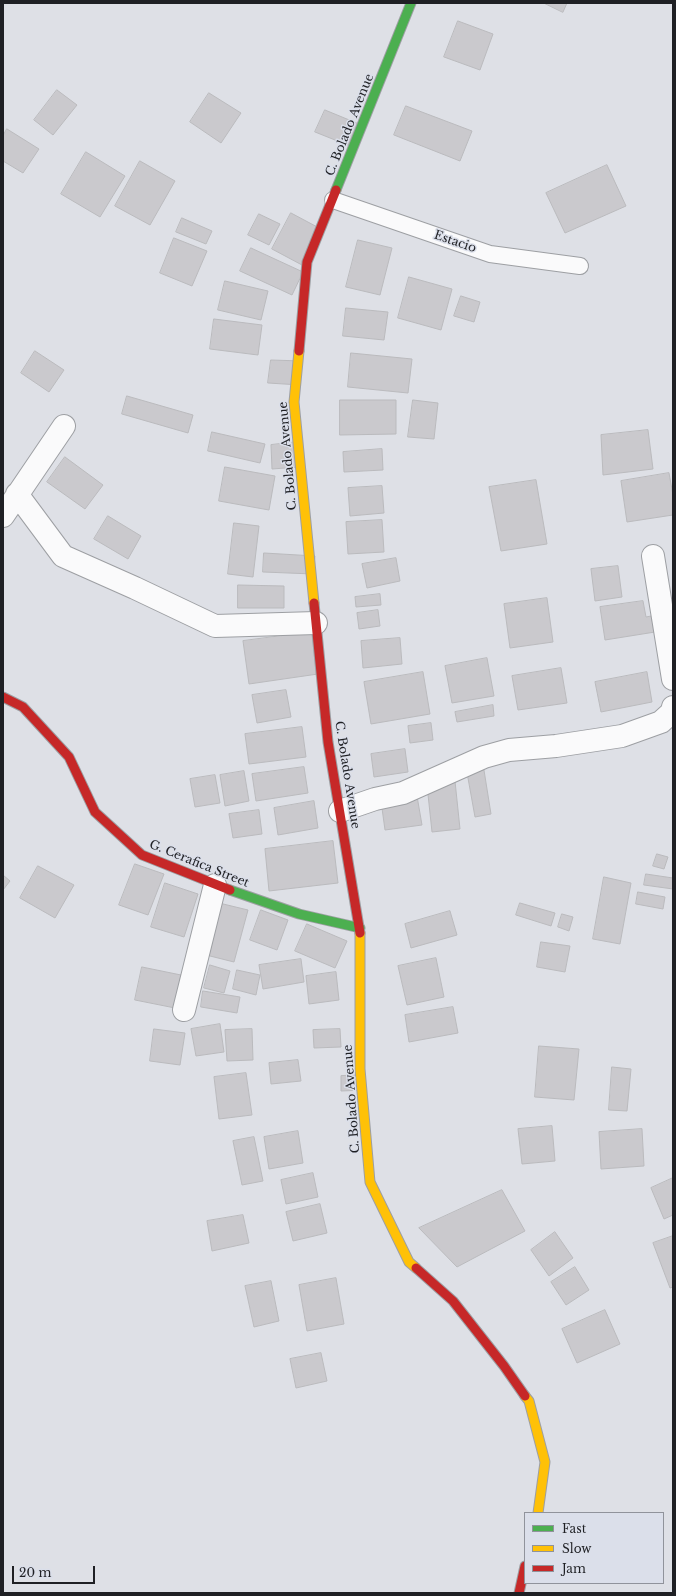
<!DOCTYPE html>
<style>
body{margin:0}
#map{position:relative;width:676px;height:1596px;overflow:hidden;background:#dee0e6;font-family:"Libre Baskerville",serif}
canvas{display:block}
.frame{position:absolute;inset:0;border:4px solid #1f2024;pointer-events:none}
.legend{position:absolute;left:524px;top:1512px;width:140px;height:72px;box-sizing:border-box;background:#dbdfea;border:1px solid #90939b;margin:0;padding:5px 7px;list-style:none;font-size:12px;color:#1f2024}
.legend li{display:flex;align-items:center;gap:8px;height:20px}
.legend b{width:20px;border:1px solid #90939b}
.scale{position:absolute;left:12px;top:1566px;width:83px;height:18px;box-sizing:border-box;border:2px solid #1f2024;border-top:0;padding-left:5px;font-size:12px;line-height:14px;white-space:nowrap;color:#1f2024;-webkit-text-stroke:3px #dbdfea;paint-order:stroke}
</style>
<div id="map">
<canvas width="676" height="1596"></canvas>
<div class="frame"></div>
<ul class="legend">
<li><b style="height:5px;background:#4caf50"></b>Fast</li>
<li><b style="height:5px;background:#ffc107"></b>Slow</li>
<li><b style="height:5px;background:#c62828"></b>Jam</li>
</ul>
<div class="scale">20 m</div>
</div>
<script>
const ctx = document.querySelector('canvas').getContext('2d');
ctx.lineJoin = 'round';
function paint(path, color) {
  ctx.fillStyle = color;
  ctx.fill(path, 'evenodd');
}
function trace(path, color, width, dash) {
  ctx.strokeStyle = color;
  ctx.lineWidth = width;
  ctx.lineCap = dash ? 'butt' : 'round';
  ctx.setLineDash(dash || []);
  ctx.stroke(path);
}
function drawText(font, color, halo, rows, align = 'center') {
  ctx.font = font + ' "Libre Baskerville",serif';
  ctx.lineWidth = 3;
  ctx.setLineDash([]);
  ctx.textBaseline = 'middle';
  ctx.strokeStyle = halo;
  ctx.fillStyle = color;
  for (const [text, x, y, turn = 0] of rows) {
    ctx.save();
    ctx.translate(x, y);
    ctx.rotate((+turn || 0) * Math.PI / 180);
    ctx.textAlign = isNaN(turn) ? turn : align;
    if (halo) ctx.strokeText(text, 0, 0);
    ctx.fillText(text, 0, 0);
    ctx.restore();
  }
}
const building = new Path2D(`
 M544,3h23l-4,9z
 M458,21l35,13 -13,36 -36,-13z
 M57,90l20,15 -24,30 -19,-15z
 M209,93l32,20 -20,30 -31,-21z
 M406,106l66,25 -12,30 -66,-26z
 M325,110l34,14 -9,22 -35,-14z
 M7,129l32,20 -16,24 -20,-12v-25z
 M86,152l39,24 -25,41 -39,-23z
 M140,161l35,20 -25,44 -35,-19z
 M607,165l19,41 -61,27 -19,-40z
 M291,213l30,16 -19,36 -30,-16z
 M259,214l21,10 -11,21 -21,-10z
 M182,218l30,13 -6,13 -30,-12z
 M174,238l33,13 -15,35 -32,-13z
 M358,240l34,8 -12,47 -34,-8z
 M251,248l52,24 -11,23 -52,-24z
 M409,277l43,12 -11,41 -43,-12z
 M225,281l43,10 -7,29 -43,-10z
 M461,296l19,6 -6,20 -20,-6z
 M346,308l42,4 -4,28 -41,-4z
 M214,319l48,6 -4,30 -48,-6z
 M35,351l29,19 -15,22 -28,-19z
 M351,353l61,6 -4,34 -60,-6z
 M271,360l31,1 -2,24 -32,-2z
 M127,396l66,19 -5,18 -66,-19z
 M340,400h56v34l-56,1z
 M413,400l25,3 -4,36 -26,-2z
 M648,430l5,39 -50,6 -2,-40z
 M212,432l53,12 -5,19 -52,-12z
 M297,442l2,25 -27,2 -1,-24z
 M382,449l1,21 -39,2 -1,-20z
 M65,457l38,28 -18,24 -38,-27z
 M225,467l50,9 -6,34 -50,-9z
 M669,473l4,22v20l-46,7 -6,-41z
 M536,480l11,64 -46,7 -12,-64z
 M382,486l2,27 -34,3 -2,-28z
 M108,516l33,20 -13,23 -34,-20z
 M382,520l2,32 -36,2 -2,-32z
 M234,523l25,3 -6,51 -25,-3z
 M264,553l51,3 -2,18 -50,-2z
 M396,558l4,23 -33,7 -5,-24z
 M618,566l4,31 -27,4 -4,-32z
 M238,585l46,1v22h-46z
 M380,594l1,11 -25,2 -1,-10z
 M547,598l6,44 -43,6 -6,-44z
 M643,601l3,16 5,-1 4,16 -50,8 -5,-33z
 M378,610l2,16 -21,3 -2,-16z
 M312,632l6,42 -69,10 -6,-43z
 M400,638l2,26 -39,4 -2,-27z
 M487,658l7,38 -42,7 -7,-37z
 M561,668l6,35 -49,7 -6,-34z
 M423,672l7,42 -59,10 -7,-42z
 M647,672l5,30 -51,10 -6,-30z
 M286,690l5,27 -34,6 -5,-28z
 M493,705l1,11 -37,6 -2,-10z
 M431,723l2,17 -23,3 -2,-17z
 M302,727l4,30 -57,7 -4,-30z
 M405,749l3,23 -34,5 -3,-23z
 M483,764l8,50 -16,3 -9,-50z
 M304,767l4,26 -52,8 -4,-27z
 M244,771l5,30 -24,5 -5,-31z
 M215,775l5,28 -25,4 -5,-28z
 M455,781l5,48 -28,3 -5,-47z
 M417,796l5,29 -37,5 -4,-29z
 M314,801l4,27 -40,7 -4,-27z
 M259,810l3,24 -29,4 -4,-24z
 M333,841l5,42 -69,8 -4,-42z
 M657,854l11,3 -4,12 -11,-3z
 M135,864l29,10 -16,41 -29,-10z
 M38,866l36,19 -19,33 -35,-20z
 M646,874l27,4v11l-29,-4z
 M3,875l7,6 -7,9z
 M604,877l27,6 -11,61 -27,-5z
 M165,883l33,11 -14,43 -33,-10z
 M638,892l27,5 -2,12 -27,-5z
 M215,902l33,8 -14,52 -32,-8z
 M520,903l35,10 -4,13 -35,-11z
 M261,910l27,10 -11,30 -27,-10z
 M450,911l7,24 -46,13 -6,-24z
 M562,914l11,3 -4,14 -11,-4z
 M307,924l40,17 -12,27 -40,-17z
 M541,942l29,4 -5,26 -28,-5z
 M436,958l8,39 -37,8 -9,-39z
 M301,959l3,23 -41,7 -4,-24z
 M210,965l20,6 -6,22 -20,-5z
 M142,967l39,8 -6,33 -40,-8z
 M237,970l23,5 -4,20 -23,-6z
 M336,972l3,28 -30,4 -3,-28z
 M203,991l37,6 -3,16 -36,-6z
 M453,1007l5,26 -49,9 -4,-27z
 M220,1024l4,28 -28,4 -5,-27z
 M154,1029l31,4 -5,32 -30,-4z
 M252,1029l1,31 -26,1 -2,-31z
 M340,1029l1,18 -27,1 -1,-18z
 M539,1046l40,3 -5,51 -39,-3z
 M298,1060l3,21 -30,3 -2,-21z
 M612,1067l19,2 -4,42 -18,-1z
 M246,1073l6,42 -33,4 -5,-42z
 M365,1075l1,15 -25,1v-15z
 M552,1126l3,35 -33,3 -4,-35z
 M642,1129l2,37 -43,3 -2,-37z
 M298,1131l5,32 -34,6 -5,-32z
 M254,1137l9,44 -21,4 -9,-44z
 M313,1173l5,24 -32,7 -5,-24z
 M673,1178v37l-9,4 -13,-31z
 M502,1190l23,41 -68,36 -38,-39z
 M320,1204l7,29 -34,8 -7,-29z
 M243,1215l6,28 -37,8 -5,-30z
 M555,1232l18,26 -24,18 -18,-26z
 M673,1236v51l-3,1 -17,-45z
 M575,1267l14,23 -23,15 -15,-23z
 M336,1278l8,46 -37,7 -8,-46z
 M271,1281l8,40 -25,6 -9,-41z
 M605,1310l15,34 -43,19 -15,-34z
 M321,1353l6,28 -31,7 -6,-29z`);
paint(building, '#cac9cd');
trace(building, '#bababd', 1);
const lane = new Path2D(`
 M333,200l157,54 90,12`);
const street = new Path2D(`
 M17,494l46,62 72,32 80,38 101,-3
 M3,516l61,-90
 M653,556l20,123
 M340,811l35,-12 28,-6 81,-36 25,-7 47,-4 66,-10 39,-14 11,-10 1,-5
 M184,1010l31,-125`);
const fast = new Path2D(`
 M336,190l75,-187
 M230,890l69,24 61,14`);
const slow = new Path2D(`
 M299,351l-5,51 20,201
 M360,933v136l10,113 39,80 7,6
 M525,1396l4,5 16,61 -7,51`);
const jam = new Path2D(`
 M299,351l8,-89 29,-72
 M314,603l14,139 32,191
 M3,697l20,10 46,50 26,55 47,43 88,35
 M416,1268l37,33 51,65 21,30
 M519,1593l6,-27`);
trace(lane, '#9d9fa3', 18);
trace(street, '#9d9fa3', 24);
trace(fast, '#9d9fa3', 11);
trace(slow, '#9d9fa3', 11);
trace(jam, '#9d9fa3', 11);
trace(lane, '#fafafb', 16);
trace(street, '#fafafb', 22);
trace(fast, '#4caf50', 9);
trace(slow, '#ffc107', 9);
trace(jam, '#c62828', 9);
drawText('12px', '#1f2024', '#dbdfea', [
 ["C. Bolado Avenue",350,125,-68],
 ["Estacio",455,242,19],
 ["C. Bolado Avenue",288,456,-95],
 ["C. Bolado Avenue",347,775,81],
 ["G. Cerafica Street",199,864,22],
 ["C. Bolado Avenue",352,1099,-94]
]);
</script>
